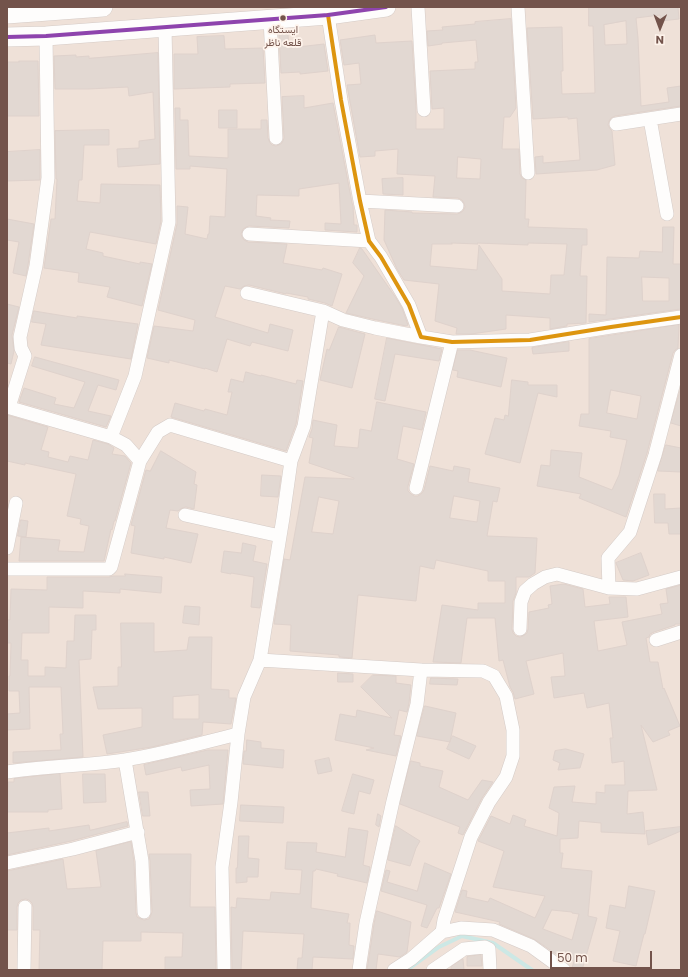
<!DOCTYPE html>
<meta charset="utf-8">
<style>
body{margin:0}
#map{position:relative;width:688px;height:977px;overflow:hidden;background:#f6f0ea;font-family:Poppins,sans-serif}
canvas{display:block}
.frame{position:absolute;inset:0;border:8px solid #73534b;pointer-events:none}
.north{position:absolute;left:640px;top:8px;width:40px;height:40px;-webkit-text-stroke:3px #fef3eb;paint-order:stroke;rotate:181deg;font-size:11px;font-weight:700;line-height:16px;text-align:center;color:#73534b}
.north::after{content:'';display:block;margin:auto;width:14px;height:18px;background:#73534b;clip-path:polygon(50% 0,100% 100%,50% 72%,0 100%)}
.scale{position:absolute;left:550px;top:951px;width:102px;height:18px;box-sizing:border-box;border:2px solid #73534b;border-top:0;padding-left:5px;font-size:12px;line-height:14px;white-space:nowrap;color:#73534b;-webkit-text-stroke:3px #fef3eb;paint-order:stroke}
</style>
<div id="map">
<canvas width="688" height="977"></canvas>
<div class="frame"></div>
<div class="north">N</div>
<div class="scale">50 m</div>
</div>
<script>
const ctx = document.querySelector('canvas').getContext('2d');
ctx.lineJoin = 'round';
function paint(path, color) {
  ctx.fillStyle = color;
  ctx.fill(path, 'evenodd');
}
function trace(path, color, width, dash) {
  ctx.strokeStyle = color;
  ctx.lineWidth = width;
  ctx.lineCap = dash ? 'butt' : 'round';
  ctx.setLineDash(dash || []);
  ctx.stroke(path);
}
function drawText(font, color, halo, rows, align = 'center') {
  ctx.font = font + ' Poppins,Vazirmatn,sans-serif';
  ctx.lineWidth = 3.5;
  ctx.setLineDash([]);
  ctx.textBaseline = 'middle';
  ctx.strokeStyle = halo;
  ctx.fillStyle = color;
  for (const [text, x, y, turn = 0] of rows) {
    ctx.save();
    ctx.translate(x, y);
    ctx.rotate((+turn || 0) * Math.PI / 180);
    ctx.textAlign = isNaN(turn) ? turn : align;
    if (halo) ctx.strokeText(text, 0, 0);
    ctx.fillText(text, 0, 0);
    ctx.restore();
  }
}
paint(new Path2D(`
 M7,7h674v963h-674z`), '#efe1d8');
trace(new Path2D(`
 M407,970l32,-23 23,-11 31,7 39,27`), '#cce8e5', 4);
const building = new Path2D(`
 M589,7h89l1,12 -18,2 -1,-6 -24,3 2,20 3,68 28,-4 -2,-14 14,-2v20l-66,10 -4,2 -2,3 -1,4 2,4 2,2 3,34 -18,5 -61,4 -1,-17 8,-1v7l37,-3 -3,-42 -9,1v-2l-35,2 -6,-91 35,-1 1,44h-2l1,23 33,-1 -2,-67h-4zM626,21l1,23 -22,1 -1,-20z
 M511,19l5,89 -6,9h-6l-2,32h17l1,25 2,4 4,2 -1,39h4l-1,8 59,2v16h-5l-2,31h7l-1,47 -19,1v2l-17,3v-11l-44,-3v14l-35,5h-15l1,-6 -22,-7 4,-37 -35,-4 -7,-11 -13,-29 1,-30 27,2v1l45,1 3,-1 3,-2 2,-4 -1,-4 -2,-3 -4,-2 -25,-1 2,-21 -38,-2 1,-25 -23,2v5l-15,1 -13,-72 14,-1 -2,-21 -15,2 -4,-25 35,-5 1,8 36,-2 4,68v20h28v-21l-12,1 -2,-38 45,-2v-7h3l-2,-22 -34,3v1l-14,2 -1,-15 16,-1 -1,-3 33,-3v-2zM458,157l23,2 -1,20 -23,-1zM452,243l26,1 -1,-1 51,2v-2l39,1 -3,31h-13l-1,19 -48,-3v-12l-23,-34 -2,25 -47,-4 2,-22h20z
 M288,34l1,14 35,-4 4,27 -28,3v-2l-19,1 -2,-38z
 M224,36l1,13 38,-1 2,35 -35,1v3l-56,2v-35h24l-1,-17z
 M158,53l2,111 -42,3 -1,-18 22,-1v-7l16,-2 -2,-47 -24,4 -1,-9 -40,2h-33l-1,-33 22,-1v2l13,-1v2z
 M19,61h19l1,55h-32v-54h12z
 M304,96v12l29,-5 19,100 1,3 1,19h3v7l-32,-2v-7l16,1 -2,-41 -40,6v7l-42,-1 -1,21 15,2 -1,2 20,1 -1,7 -40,-2 -3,1 -3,2 -2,5 1,3 2,3 4,2 39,2 -4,19 39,7 1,-2 19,6 -10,32 -7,-3 -17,-4v-2l-22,-4v1l-37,-9 -5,1 -4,3 -15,-3 -10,31 53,16 2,-9 23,6 -5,21 -36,-9 -2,4 -23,-7 -10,33 -12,-4v1l-36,-9v3l-22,-5 7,-32 39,5 2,-11 -37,-10 19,-86v-18l11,1 -3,27 22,5 1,-5h1l1,-18 15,1 2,-48 -37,-3v3h-14l-1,-61h5v12h8l1,36 39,2v-29h33v-9h6l1,18 2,5 2,2 4,1 5,-2 2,-3 1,-3 -2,-41z
 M219,110h18v18h-18z
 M109,130v15h-25l-2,35h-3l-2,21 23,2 1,-19 59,1 1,36 -5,23 -66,-12 -4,17 17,4v3l37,8v-2l12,2 -10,42 -35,-9 3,-10 -32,-5 1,-9 -35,-5 7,-49h4l2,-40h-1l-1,-48z
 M40,150v30l-33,1v-29z
 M403,178v17l-20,-1 -1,-15z
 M7,219l27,5 -6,41 -2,11 -13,-3 6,-31 -12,-2z
 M663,227h11l-1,37h8v45l-92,13v-8l17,1 1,-58 32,1 1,-7 22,1zM642,277l27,1v23h-26z
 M360,248l2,1 34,49 6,10 6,17 -2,1 -29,-6 -31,-7 18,-37 -11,-13z
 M7,304l12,3 -7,28 2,16 -3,13 -4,-1z
 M34,311l43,7v-2l61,8 -7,35 -90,-14 5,-21 -14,-2z
 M679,325l-1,23 -3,2 -2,3 -26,100 -21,64 -47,-19 2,-4 -44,-8 4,-21 9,1 1,-16 31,3 -3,24 33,13 7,-15 8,-35 -17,-3 1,-6 -32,-5 2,-12h8v-75zM611,390l30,6 -4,23 -30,-6z
 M339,327l26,7 -13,54 -32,-8 7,-31 2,1z
 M387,338l55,11 -3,12 -44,-7 -10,47 -10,-2z
 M569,342v9l-36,3 -1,-6z
 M458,350h12l37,8 -6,29 -44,-10 1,-6 -5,-1z
 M35,357l84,23 -3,10 -18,-5 -10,26 23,5 -5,11 -87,-25 5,-14 32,10 -2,6 20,4 11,-26 -53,-16z
 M246,372l15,4v-1l35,9 1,-4 6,1 -7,43 -10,27 -115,-34 4,-14 29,8 1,-2 22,6 5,-23h-4l3,-13 12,3z
 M512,380l16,2v3h29v12l-19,-4 -18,70 -35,-9 10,-36 9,2 1,-5 3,1z
 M681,387v39l-10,-3z
 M377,402l49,10 -4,18 -19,-4 -6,33 17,5 -6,22v5l3,3 3,2h4l4,-3 2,-3 6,-24 23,5 1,-5 16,3 -2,13 32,6 -3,14 -4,-1 -6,35 50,2 -2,35 -6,4h-13v16l-3,8 -1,28 1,4 3,3 4,1 3,-1 4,-3 1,-4 1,-17 20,-4 -1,-3 4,-1 -2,-18 14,-2 19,5 2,18 25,-3 -1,-7h17l2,20 -34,4 4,30 29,-6 -5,-23 40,-8 -2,-10 8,-1 -2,-14 15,-4v39h-6v1l-21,7 -4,2 -1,3 -3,1 4,24h8l5,27 1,-1 16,38 -12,5 2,4 -17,7 -12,-17 16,65 -29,1 -1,23 16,-2 2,22 -44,-2v-9l-22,-2 -1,17 -18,1v14h3l-2,15 31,3 -4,45 9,2 -15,52 -10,-2 2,-7 -18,-7 -22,-15 -35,-15 1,-2 -45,-10 7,-22 5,1 -1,6 22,5 2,-4 45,20 10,-22 -52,-9 11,-36 -26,-10 13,-25 19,8 3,-9 13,5 -2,6 33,10 2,-23 -10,-5 5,-21 21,-1 -3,16 24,2v-12l9,1v-8h20l-1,-24 -12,2 -2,-25h3l-4,-35 -22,5 -3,-15 -30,5 -3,-21 14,-1 -2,-23 -37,8 8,33 -19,5 -2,-7 -3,-5 -7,-27 -4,1 -4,-43h-28l-6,45 -28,-1 9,-57 36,5v-7h27v-22h-17v-10l-52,-11 -2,9 -14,-3 -4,35 -58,-6 -6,63 -13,-1v-2l-49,-4 1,-26 -17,-1 10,-65 6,1 15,-83 49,2v-1l-45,-15 4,-25 -4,-1 3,-8 1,-9 24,5 -3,21 24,2 2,-19 11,2zM454,496l26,5 -3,21 -27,-4zM319,497l20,4 -6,33 -21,-2zM552,910l20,2v1l7,1 -7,26 -29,-11z
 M7,415l41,12 -7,23 8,2 -1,5 20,5 2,-6 18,4 5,-20 15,4 6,4 -2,6 13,2 6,7 -16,58h-1l-2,9 -1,-1 -7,32h-85l2,-24 39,3 -2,11 26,1 5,-26 -9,-2 1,-5 -14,-3 9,-42 -51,-11v2l-18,-4z
 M666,445l15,3v24l-23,-1z
 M161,451l35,21 -2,12 3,1 -3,24 -8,-2 -4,1 -4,3 -8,-1 -4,18 32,6 -7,29 -27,-6v2l-33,-6 4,-27 -4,-1 15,-55 4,1z
 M262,475l19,1 -3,21 -17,-1z
 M654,494h11v15l16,-1v26h-12l-1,-11h-13z
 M21,520l7,1 -2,16 -8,-1z
 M243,543l13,3 -3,15 14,3 -7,44 -9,-1 3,-30 -23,-4v1l-10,-2 3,-21 17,2z
 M641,553l8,22 -16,6 -10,-1 -7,-17z
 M125,574l37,3 -1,16 -41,-4v4l-37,-2v17l-34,-1v26h-27l-1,27h7v16h17v-9l21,1 1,-27h7l1,-26h21v15h-4l-1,29 -12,1 4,97 -70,6v-11l48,-2 -1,-16h3l-2,-47h-32l1,42 -23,1v-16l13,-1 -1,-22h-10v-15h1l1,-33h-4v-23h3l1,-31 36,1v-13h62l4,-1h12z
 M185,606l15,1 -1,18 -16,-2z
 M121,623h33v29l33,-2 2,-13h23l-1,52 18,1v8h7l-5,26 -28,-2 -1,13 -50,12 -45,7 -4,-19 39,-8v-19l-44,1 -5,-22 25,-1v-19h3zM199,695v24h-26v-22z
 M338,673l15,1v8h-15z
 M373,675l23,1v7l15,2 -2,18 -2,9 -8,-2 -5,25 7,1 -5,20 -30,-6 8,-2 -39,-8 5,-26 16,3 1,-7 35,8 -31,-31z
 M431,678l27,1 -1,6 -27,-1z
 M425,706l31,7 -6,29 -33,-6z
 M453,736l23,10 -7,13 -22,-10z
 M247,740l14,2v6l23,2 -1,18 -40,-4 1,-13h2z
 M566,749l18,5 -4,14h-2l-20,2 2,-7 -7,-3 2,-9z
 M208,750h20l-5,54 -32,2 -1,-16 20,-1 -1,-24 -27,6 -1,-4 -35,8 -2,-10z
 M329,758l3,13 -14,3 -3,-13z
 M411,761l9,2v3l23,5 -4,16 29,13 14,-20 11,2 -11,16 -19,37 -5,-2 2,-6 -60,-23z
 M60,774l2,35 -14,1v2h-41l1,-30h6v-3z
 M83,774h22l1,28 -22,1z
 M353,774l21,6 -4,14 -11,-3 -5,23 -12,-3z
 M139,792h9l2,24h-7z
 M241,805l43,2 -1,16 -43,-2z
 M378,814l3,2 -2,11 -3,-2z
 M127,822l1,4 -57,15 -64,14v-22l42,-5v3l40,-6 1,5z
 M396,826l24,15 -4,7 -6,18 -22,-6z
 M681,827v4l-33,14 -2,-14z
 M349,828l19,3 -5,34 7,2 -3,16 -30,-7 1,-2 -22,-5 -1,2h-2l-2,37 38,6 -2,9h3l-1,22 5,1 -1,13 -40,-2 -1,13h-15l1,-12h4l2,-24 -61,-3 -2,39h-9l-1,-63 5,1 1,-10 33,2 1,-8 29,2 2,-24 -17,-1 2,-27 30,1 -1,9 29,5z
 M239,836h10l-1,22 11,1 -1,18h-11v5l-11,1v-15h1z
 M131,842l3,20 2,51 1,4 4,2 3,1 5,-1 2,-4 1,-3 -2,-51 -1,-7h42l-1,53h25l1,63h-51v-13h17l1,-24 -42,-1v9h-38l-1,29h-63l1,-40h-7v-23l-1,-4 -3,-3 -3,-1 -5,1 -3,3 -1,4v23h-10v-59l56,-12 4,30 34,-2 -5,-36z
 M425,863l26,11 -12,34h-2l-10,20 -6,-2 6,-21 -46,-14 5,-21 4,1 -3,11 30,9z
 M629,886l26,5 -10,43h-1l-8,32 -23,-5 7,-30 -14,-3 4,-23 15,3z
 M377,911l34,11 -4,30 -7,5 -22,-3 -2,16h-9l7,-46z
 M481,955l1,11h-15v-9z
 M463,959l1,11h-13v-3z`);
paint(building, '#e2d8d2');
trace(building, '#dfd2cc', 1);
const minor = new Path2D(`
 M418,7l6,103
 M518,7l10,166
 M328,15l13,85 19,101 9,40 12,16 28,48 12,32 31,5 78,-2 81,-13 70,-10
 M270,19l6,119
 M650,119l17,95
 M616,124l65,-10
 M360,201l97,5
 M249,234l120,7
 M247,293l76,18 20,9 32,8 46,9
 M7,407l104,30 15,8 14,16
 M9,407l16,-51 -4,-8 -1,-11 16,-71 12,-88 -2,-142
 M111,437l24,-61 34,-154 -4,-195
 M416,488l36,-146
 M185,515l95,21
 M7,548l9,-45
 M7,569h102l2,-2 29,-106 18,-29 12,-7 121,36
 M609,588l-1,-30 22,-26 25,-77 26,-100
 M520,629l1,-27 4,-11 8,-7 12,-7 12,-3 52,14 28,1 44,-12
 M656,640l25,-8
 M260,660l161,10 62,1 11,5 12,20 7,34v26l-7,21 -17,25 -18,35 -27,83 -2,12
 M125,760l17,101 2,51
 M7,772c39,-6 79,-6 118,-12 38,-6 76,-17 113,-26
 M7,863l66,-14 65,-17
 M24,970l1,-63
 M224,970l-2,-103 9,-65 7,-68 6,-37 16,-37 23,-142 8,-57 13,-35 19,-115
 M359,970l7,-47 27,-122 24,-97 4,-34
 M394,970l17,-11 31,-27 19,-4 32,2 38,16 33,24
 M433,970l31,-21 21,-2 4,2 1,21`);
const secondary = new Path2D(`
 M7,14l96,-7
 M7,37l39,-1 282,-21 58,-8`);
trace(minor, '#d4cbc7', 14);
trace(secondary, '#d5cbc6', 20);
trace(minor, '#fefdfc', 13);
trace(secondary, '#fefdfc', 19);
trace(new Path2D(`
 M328,15l13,85 19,101 9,40 12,16 28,48 12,32 31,5 78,-2 81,-13 70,-10`), '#dd950f', 4);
trace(new Path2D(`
 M7,37l39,-1 282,-21 58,-8`), '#8e44ad', 4);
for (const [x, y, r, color] of [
 [283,18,3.5,"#73534b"]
]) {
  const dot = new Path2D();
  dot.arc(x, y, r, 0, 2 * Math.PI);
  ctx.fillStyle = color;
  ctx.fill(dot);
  trace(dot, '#fef3eb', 1.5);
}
drawText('10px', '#73534b', '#fef3eb', [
 ["ایستگاه",283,30],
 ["قلعه ناظر",283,43]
]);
</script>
